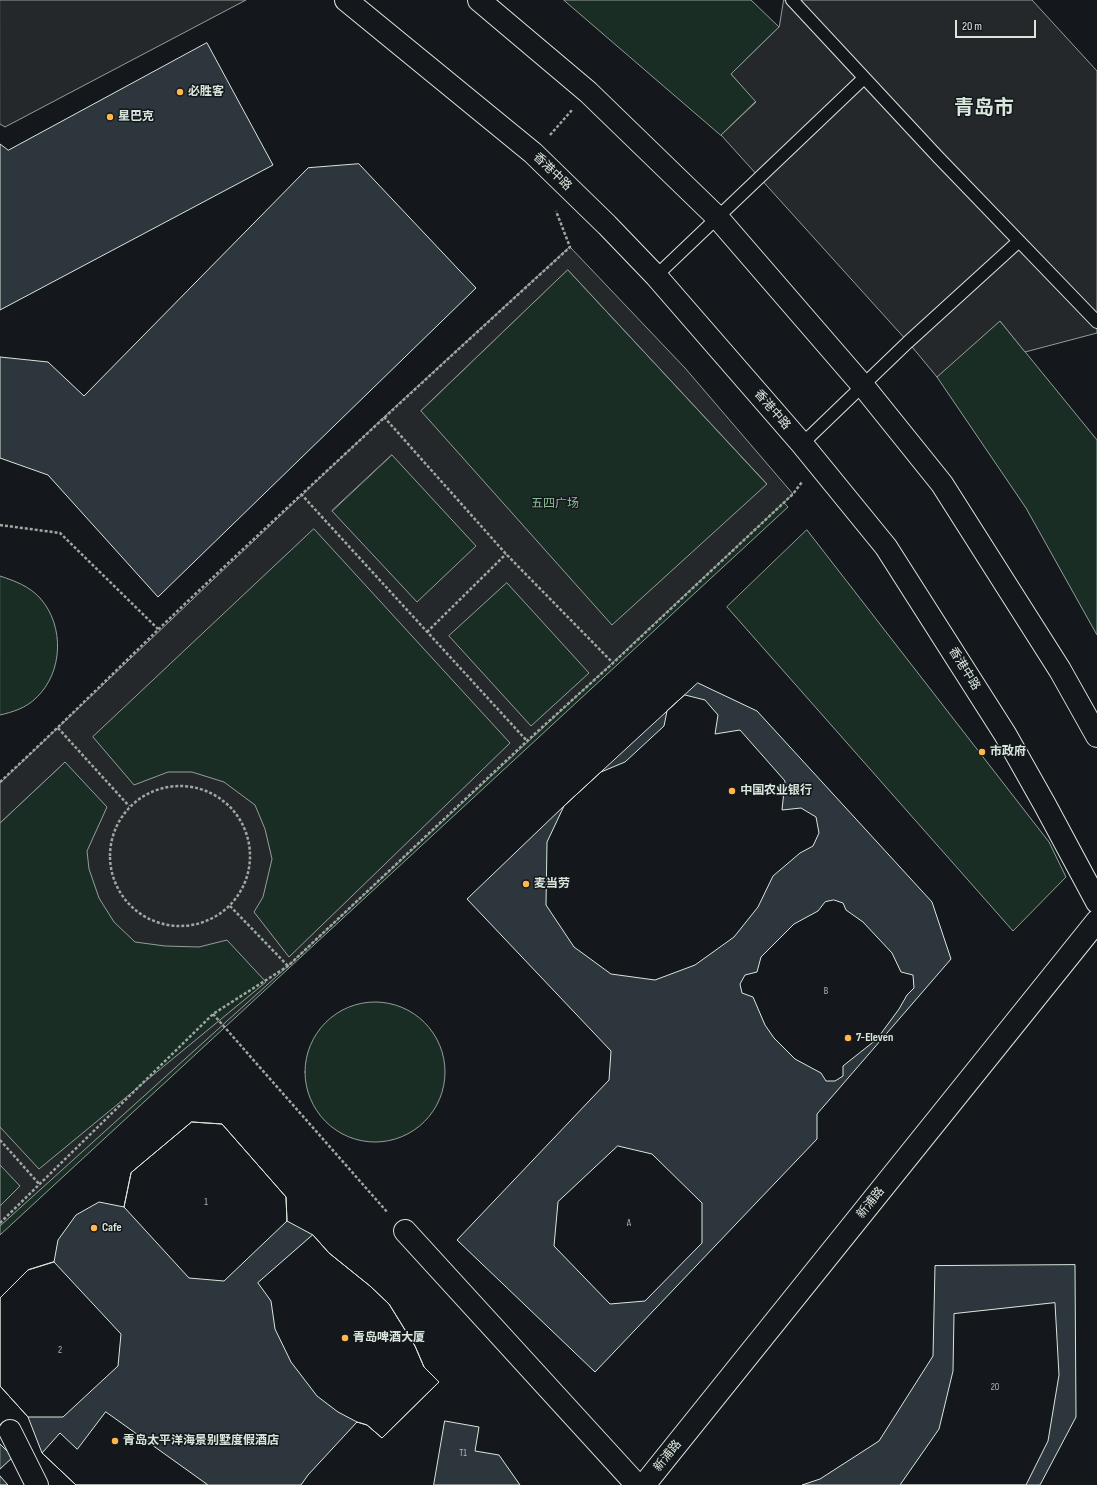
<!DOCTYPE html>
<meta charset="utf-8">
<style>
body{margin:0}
#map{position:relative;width:1097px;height:1485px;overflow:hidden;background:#14181c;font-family:"Sofia Sans Condensed",sans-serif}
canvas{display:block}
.scale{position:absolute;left:955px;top:20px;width:81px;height:18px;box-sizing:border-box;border:2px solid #d8e6dc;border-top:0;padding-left:5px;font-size:12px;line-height:14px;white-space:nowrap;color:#d8e6dc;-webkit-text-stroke:3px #14181c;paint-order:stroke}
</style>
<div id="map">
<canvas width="1097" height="1485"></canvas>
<div class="scale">20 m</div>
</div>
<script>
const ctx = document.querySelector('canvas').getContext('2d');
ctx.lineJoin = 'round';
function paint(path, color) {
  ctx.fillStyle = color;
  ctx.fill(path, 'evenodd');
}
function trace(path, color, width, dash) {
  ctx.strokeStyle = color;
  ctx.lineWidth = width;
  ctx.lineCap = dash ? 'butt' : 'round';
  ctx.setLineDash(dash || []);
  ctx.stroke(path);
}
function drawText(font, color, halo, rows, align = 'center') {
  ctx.font = font + ' "Sofia Sans Condensed","Noto Sans SC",sans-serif';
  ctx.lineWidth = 3;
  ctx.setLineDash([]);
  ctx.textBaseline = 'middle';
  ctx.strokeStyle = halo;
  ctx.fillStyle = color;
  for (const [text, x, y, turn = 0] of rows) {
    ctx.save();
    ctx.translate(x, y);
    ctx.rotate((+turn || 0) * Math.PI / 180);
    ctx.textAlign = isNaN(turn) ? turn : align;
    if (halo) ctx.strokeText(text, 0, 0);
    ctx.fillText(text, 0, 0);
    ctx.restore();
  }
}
const green = new Path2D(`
 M564,0h187l28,27 -48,47 25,27 -35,34z
 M568,270l220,237 -788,728v-412l392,-368 29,-44z
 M1000,321l97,119v195l-71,-127 -89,-131z
 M807,530l242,312 17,35 -53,54 -286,-324z
 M0,576c15,5 29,10 40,22 25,28 23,75 -4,100 -10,10 -23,14 -36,17z
 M305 1072a70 70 0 1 1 140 0a70 70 0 1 1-140 0Z`);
paint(green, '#1a2d24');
trace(green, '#939e99', 1);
const parking = new Path2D(`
 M0,0h246l-241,127 -5,-3z
 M784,0h248l65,71v262l-72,19 -25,-31 -63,56 -29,-35 -187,-207 35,-33 -25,-28 48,-47z
 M570,247l115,121 108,126 -505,472 -288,260v-20l20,-20 -20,-21v-38l39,42 227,-187 -39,-42 -28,7 -34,-1 -30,-4 -21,-20 -15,-24 -10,-29 -2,-18 20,-44 -42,-45 -65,61v-40l384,-366zM568,270l199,214 -155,141 -191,-214zM392,455l84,91 -59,56 -85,-91zM314,529l196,214 -221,214 -35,-45 9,-15 9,-38 -7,-30 -10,-24 -31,-23 -32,-10h-24l-34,13 -41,-48zM507,583l82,90 -58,53 -82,-90z`);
paint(parking, '#24282b');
trace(parking, '#939e99', 1);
const building = new Path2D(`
 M207,43l66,122 -273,145v-166l8,6z
 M359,164l117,124 -318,309 -110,-122 -48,-17v-101l48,5 36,34 224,-228z
 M698,683l59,28 175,191 19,57 -134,155v25l-222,233 -138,-132 152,-160 2,-29 -144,-152 97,-93z
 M685,695l20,5 13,15 -3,19 25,-4 45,51 -3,29 19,-2 15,9 3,16 -6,13 -13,7 -27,23 -15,31 -24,30 -39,28 -40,15 -44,-6 -37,-27 -28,-42 1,-63 17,-36 37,-34 24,-10 39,-36 3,-15z
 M834,900l9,3 3,7 17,12 29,31 9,19 12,3 1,13 -7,7 -8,14 -22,30 -34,27v10l-8,5h-9l-5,-8 -26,-14 -21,-21 -9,-13 -12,-28 -11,-4 -2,-9 5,-9 12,-3 4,-15 33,-33 24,-13 7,-9z
 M192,1122l30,2 64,73 1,24 26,14 16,18 41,33 19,18 26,42 9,21 15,15 -57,56 -15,-13 -10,-3 -49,53 -7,10h-225l-34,-32 -14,-36 -28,-31v-88l28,-28 26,-8 4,-22 18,-25 23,-13 25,5 7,-34z
 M192,1122l30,2 64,73 1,24 -63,60 -35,-3 -65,-71 7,-34z
 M618,1146l34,8 50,49v40l-57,58 -35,3 -56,-58 4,-44z
 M313,1235l16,18 41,33 19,18 26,42 9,21 15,15 -57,56 -15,-13 -10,-3 -19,-10 -21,-16 -26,-34 -16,-33 -4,-28 -13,-18z
 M54,1262l67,72 -3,32 -55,51h-35l-28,-31v-88l28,-28z
 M1075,1265l1,152 -36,68h-238l18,-6 59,-38 54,-85 2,-90z
 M1055,1303l4,72 -11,66 -22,44h-126l39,-56 14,-58 1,-57z
 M106,1412l102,73h-132l-34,-32 18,-20 17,16z
 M445,1421l34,6 -4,24 24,4 21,30h-86z
 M0,1444l13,13 -13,12z
 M0,1476l8,9h-8z`);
paint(building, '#2c363c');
trace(building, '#d8e6dc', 1);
const lane = new Path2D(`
 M792,0l146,157 159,165
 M656,276l208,-198
 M802,444l106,-102 111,-101`);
const street = new Path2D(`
 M405,1231l232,254
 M10,1431l27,54`);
const secondary = new Path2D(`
 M644,1485l453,-564`);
const primary = new Path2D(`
 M346,0l187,153 74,72 49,51 146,168 84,103 119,187 40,71 52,97
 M479,0l109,92 129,125 147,170 78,97 118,186 37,66`);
trace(lane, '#d8e6dc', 14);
trace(street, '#d8e6dc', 24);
trace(secondary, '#d8e6dc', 24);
trace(primary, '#d8e6dc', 24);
trace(new Path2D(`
 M550,135l22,-25
 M384,417l122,137 107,109
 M301,494l226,247
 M0,525l60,8 98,96
 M427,632l79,-78
 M58,728l71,78
 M0,782c65,-60 126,-122 190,-183 125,-118 252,-235 380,-352l-14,-36
 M110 856a70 70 0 1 1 140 0a70 70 0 1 1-140 0Z
 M230,906l58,60
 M213,1014l175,199
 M0,1140l40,45
 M0,1223l213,-209 75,-48 239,-225 86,-78 180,-169 9,-12`), '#9da8a2', 2.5, [3, 2]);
trace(lane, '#14181c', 12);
trace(street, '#14181c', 22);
trace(secondary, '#14181c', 22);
trace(primary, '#14181c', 22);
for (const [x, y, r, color] of [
 [180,92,4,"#ffb74d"],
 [110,117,4,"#ffb74d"],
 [982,752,4,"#ffb74d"],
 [732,791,4,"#ffb74d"],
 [526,884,4,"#ffb74d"],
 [848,1038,4,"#ffb74d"],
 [94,1228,4,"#ffb74d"],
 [345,1338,4,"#ffb74d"],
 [115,1441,4,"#ffb74d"]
]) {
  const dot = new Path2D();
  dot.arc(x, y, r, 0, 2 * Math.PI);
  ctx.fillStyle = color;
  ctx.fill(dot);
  trace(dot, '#14181c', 1.5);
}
drawText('10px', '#adbab4', null, [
 ["B",826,991],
 ["1",206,1202],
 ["A",629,1223],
 ["2",60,1350],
 ["20",995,1387],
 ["T1",463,1453]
]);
drawText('bold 12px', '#d8e6dc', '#14181c', [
 ["必胜客",188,92],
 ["星巴克",118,117],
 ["市政府",990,752],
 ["中国农业银行",740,791],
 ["麦当劳",534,884],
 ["7-Eleven",856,1038],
 ["Cafe",102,1228],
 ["青岛啤酒大厦",353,1338],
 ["青岛太平洋海景别墅度假酒店",123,1441]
], 'left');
drawText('12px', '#d8e6dc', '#14181c', [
 ["香港中路",552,172,44],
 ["香港中路",772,410,49],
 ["香港中路",964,669,58],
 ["新浦路",871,1203,-51],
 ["新浦路",668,1456,-51]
]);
drawText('12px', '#8ac095', '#14181c', [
 ["五四广场",555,504]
]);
drawText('bold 20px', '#d8e6dc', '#14181c', [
 ["青岛市",984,109]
]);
</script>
